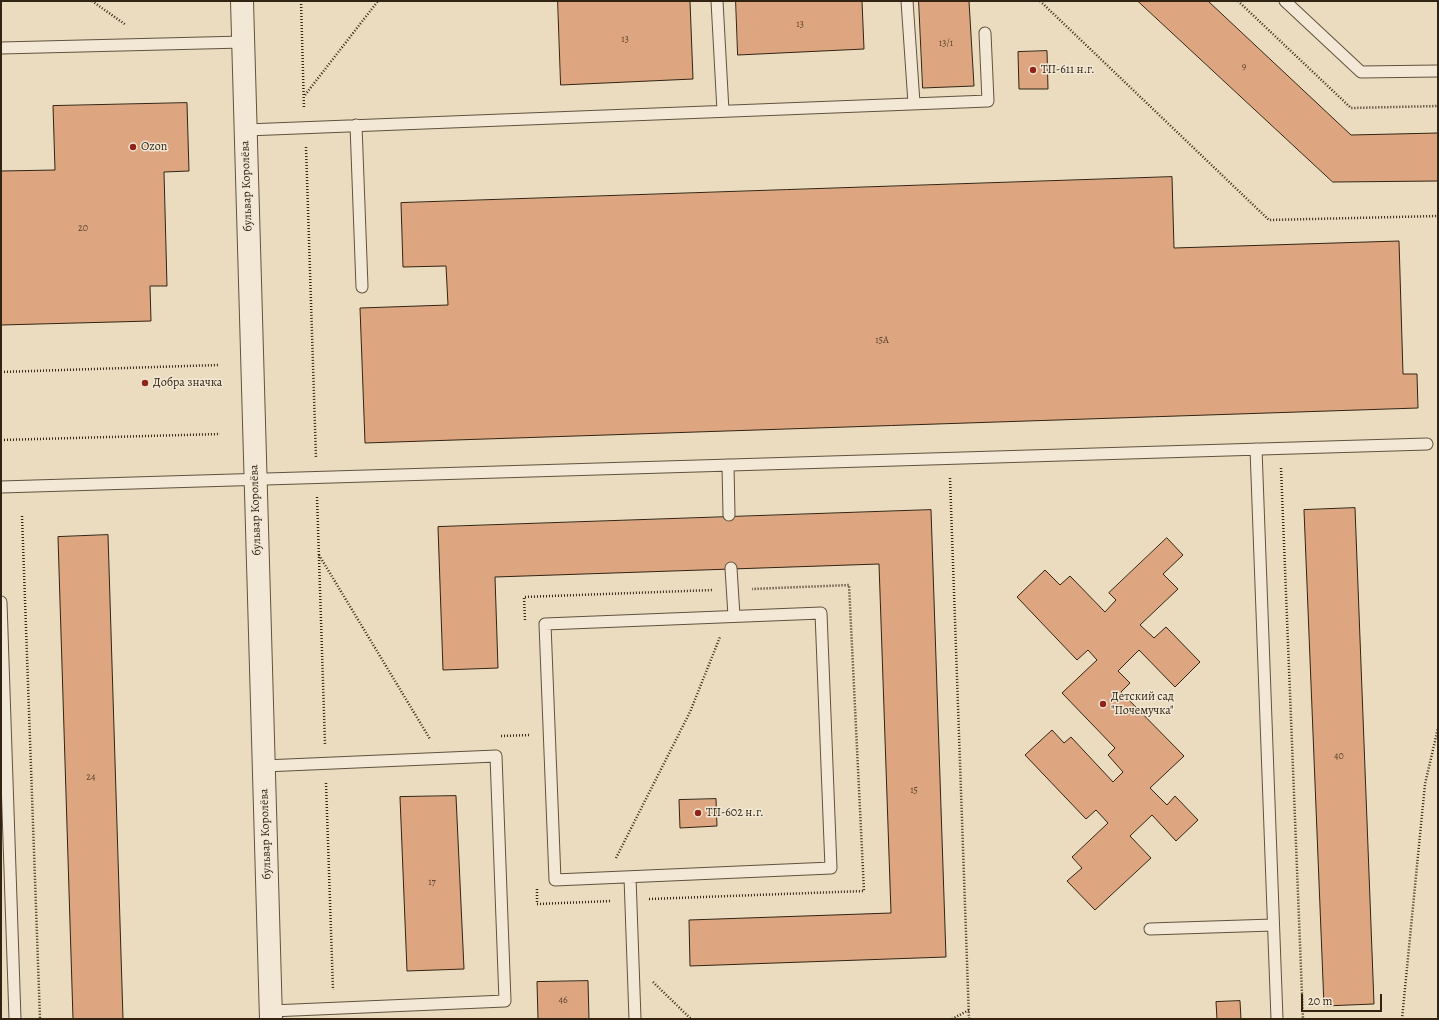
<!DOCTYPE html>
<meta charset="utf-8">
<style>
body{margin:0}
#map{position:relative;width:1439px;height:1020px;overflow:hidden;background:#ebdcbf;font-family:Alegreya,serif}
canvas{display:block}
.frame{position:absolute;inset:0;border:2px solid #312413;pointer-events:none}
.scale{position:absolute;left:1301px;top:994px;width:81px;height:18px;box-sizing:border-box;border:2px solid #312413;border-top:0;padding-left:5px;font-size:12px;line-height:14px;white-space:nowrap;color:#312413;-webkit-text-stroke:3px #f2e8d5;paint-order:stroke}
</style>
<div id="map">
<canvas width="1439" height="1020"></canvas>
<div class="frame"></div>
<div class="scale">20 m</div>
</div>
<script>
const ctx = document.querySelector('canvas').getContext('2d');
ctx.lineJoin = 'round';
function paint(path, color) {
  ctx.fillStyle = color;
  ctx.fill(path, 'evenodd');
}
function trace(path, color, width, dash) {
  ctx.strokeStyle = color;
  ctx.lineWidth = width;
  ctx.lineCap = dash ? 'butt' : 'round';
  ctx.setLineDash(dash || []);
  ctx.stroke(path);
}
function drawText(font, color, halo, rows, align = 'center') {
  ctx.font = font + ' Alegreya,serif';
  ctx.lineWidth = 3;
  ctx.setLineDash([]);
  ctx.textBaseline = 'middle';
  ctx.strokeStyle = halo;
  ctx.fillStyle = color;
  for (const [text, x, y, turn = 0] of rows) {
    ctx.save();
    ctx.translate(x, y);
    ctx.rotate((+turn || 0) * Math.PI / 180);
    ctx.textAlign = isNaN(turn) ? turn : align;
    if (halo) ctx.strokeText(text, 0, 0);
    ctx.fillText(text, 0, 0);
    ctx.restore();
  }
}
const building = new Path2D(`
 M558,1h132l3,78 -132,6z
 M736,1h126l2,48 -126,6z
 M919,1h50l5,85 -51,2z
 M1138,1h70l143,134 87,-2v48l-105,1z
 M1047,51l1,38h-29l-1,-37z
 M187,103l2,68 -25,1 3,114h-17l1,35 -150,4v-154l54,-1 -2,-64z
 M1172,177l2,71 225,-7 4,133h14l1,34 -1053,35 -5,-135 88,-3 -2,-39 -43,1 -2,-64z
 M1355,508l19,496 -50,2 -20,-496z
 M931,510l15,447 -256,9 -1,-46 202,-7 -12,-349 -384,13 3,91 -55,2 -5,-143z
 M108,535l15,484h-50l-15,-482z
 M1167,538l16,17 -20,19 15,15 -38,36 14,13 12,-11 34,35 -25,25 -36,-37 -21,21 12,12 -9,9 63,64 -34,32 17,17 8,-9 23,24 -22,21 -24,-26 -22,21 21,22 -56,52 -28,-29 15,-13 -10,-11 36,-34 -12,-13 -10,9 -61,-64 27,-25 12,13 7,-6 42,45 10,-10 -15,-17 7,-7 -53,-55 35,-33 -9,-10 -11,10 -60,-63 28,-27 15,15 10,-9 35,36 11,-12 -7,-7z
 M456,796l8,173 -57,2 -7,-174z
 M716,799l1,27 -37,2 -1,-28z
 M588,981l1,38h-51l-1,-37z
 M1240,1001l1,18h-24l-1,-17z`);
paint(building, '#dda580');
trace(building, '#312413', 1);
const lane = new Path2D(`
 M717,1l6,110
 M907,1l7,102
 M1285,1l76,71 77,-1
 M1,48l242,-6
 M356,125l6,162
 M246,130l742,-29 -3,-68
 M1256,449l21,570
 M728,465l1,50
 M1,487l1426,-43
 M731,568l3,48
 M1,602l14,417
 M821,613l10,255 -276,12 -10,-256z
 M264,766l232,-10 9,245 -234,10
 M630,877l5,142
 M1150,929l123,-4`);
const street = new Path2D(`
 M242,1l29,1018`);
trace(lane, '#60523e', 13);
trace(street, '#60523e', 24);
trace(new Path2D(`
 M92,1l34,24
 M301,1l3,107
 M1040,1l229,219 169,-4
 M1238,1l113,107 87,-2
 M305,95l73,-94
 M306,147l10,311
 M1,372l217,-7
 M1,440l219,-6
 M1281,468l22,551
 M950,478l19,541
 M317,497l8,247
 M22,516l18,503
 M319,555l111,184
 M525,620l-1,-23 189,-7
 M501,736l29,-1
 M326,783l7,207
 M616,858l74,-146 30,-75
 M537,889v15l74,-3
 M649,899l215,-8 -15,-306 -97,4
 M653,982l38,37
 M952,1019l17,-9
 M1402,1019l23,-235 13,-56`), '#312413', 2.5, [1, 2]);
trace(lane, '#f2e8d5', 11);
trace(street, '#f2e8d5', 22);
for (const [x, y, r, color] of [
 [1033,70,4,"#8f2418"],
 [133,147,4,"#8f2418"],
 [145,383,4,"#8f2418"],
 [1103,704,4,"#8f2418"],
 [698,813,4,"#8f2418"]
]) {
  const dot = new Path2D();
  dot.arc(x, y, r, 0, 2 * Math.PI);
  ctx.fillStyle = color;
  ctx.fill(dot);
  trace(dot, '#f2e8d5', 1.5);
}
drawText('10px', '#5c442e', null, [
 ["13",800,25],
 ["13",625,40],
 ["13/1",946,44],
 ["9",1244,67],
 ["20",83,229],
 ["15А",882,341],
 ["40",1339,757],
 ["24",91,778],
 ["15",914,791],
 ["17",432,883],
 ["46",563,1001]
]);
drawText('12px', '#312413', '#f2e8d5', [
 ["ТП-611 н.г.",1041,70],
 ["Ozon",141,147],
 ["Добра значка",153,383],
 ["Детский сад",1111,697],
 ["\"Почемучка\"",1111,711],
 ["ТП-602 н.г.",706,813]
], 'left');
drawText('12px', '#312413', '#f2e8d5', [
 ["бульвар Королёва",247,186,-92],
 ["бульвар Королёва",256,510,-92],
 ["бульвар Королёва",266,834,-92]
]);
</script>
